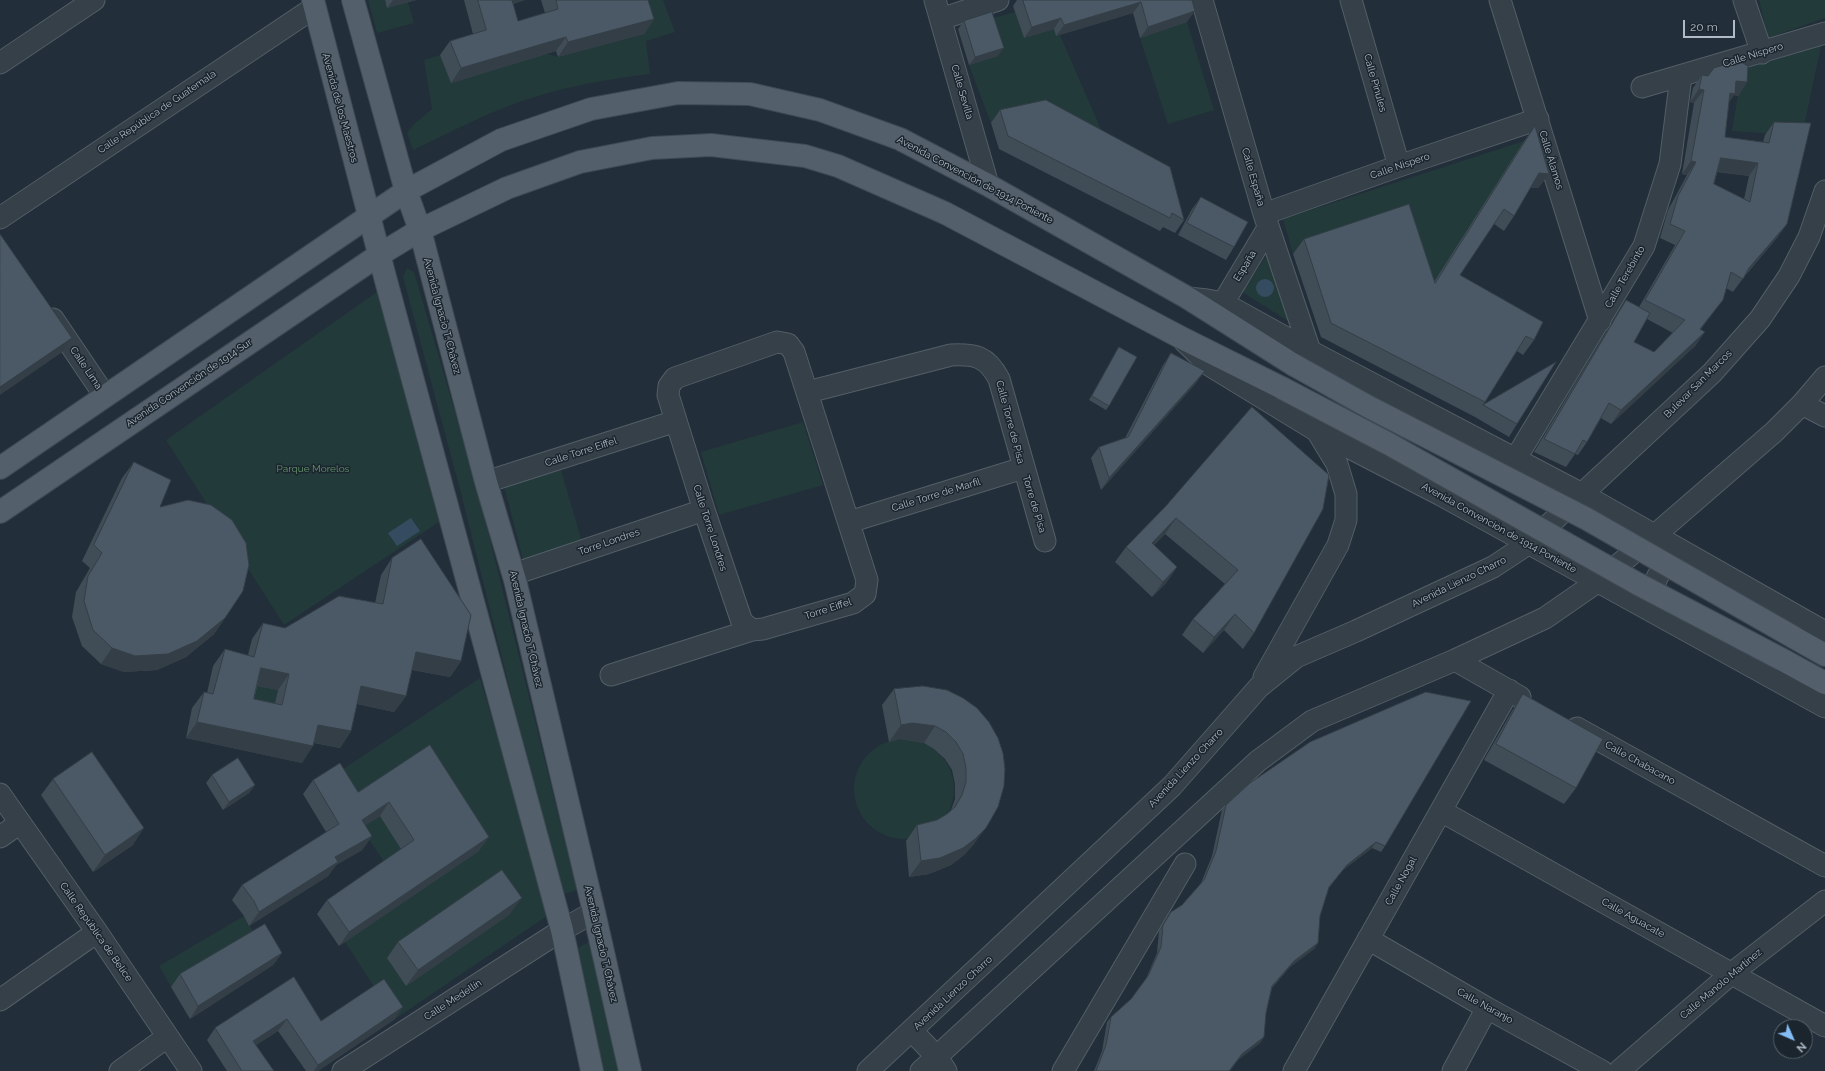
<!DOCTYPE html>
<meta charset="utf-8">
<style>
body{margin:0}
#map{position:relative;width:1825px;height:1071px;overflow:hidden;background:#222e39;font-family:Raleway,sans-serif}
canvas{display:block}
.north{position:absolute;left:1773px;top:1019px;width:40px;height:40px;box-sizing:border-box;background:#1b252e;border:1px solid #57616b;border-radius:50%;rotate:135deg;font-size:11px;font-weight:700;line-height:16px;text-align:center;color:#b0bbc6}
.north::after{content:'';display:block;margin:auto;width:14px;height:18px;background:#84bdf6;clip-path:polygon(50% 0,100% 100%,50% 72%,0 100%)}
.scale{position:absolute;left:1683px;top:20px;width:52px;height:18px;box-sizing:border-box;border:2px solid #b0bbc6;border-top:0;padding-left:5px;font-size:12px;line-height:14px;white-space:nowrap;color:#b0bbc6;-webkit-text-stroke:3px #1b252e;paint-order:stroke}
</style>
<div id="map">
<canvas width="1825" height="1071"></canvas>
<div class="north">N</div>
<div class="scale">20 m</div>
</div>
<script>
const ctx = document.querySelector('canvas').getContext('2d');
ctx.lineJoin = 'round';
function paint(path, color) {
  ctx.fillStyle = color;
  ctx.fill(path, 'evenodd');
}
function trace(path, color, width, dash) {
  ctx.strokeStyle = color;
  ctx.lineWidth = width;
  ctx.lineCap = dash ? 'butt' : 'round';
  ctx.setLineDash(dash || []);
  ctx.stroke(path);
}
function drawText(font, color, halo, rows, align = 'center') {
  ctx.font = font + ' Raleway,sans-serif';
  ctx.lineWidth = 3;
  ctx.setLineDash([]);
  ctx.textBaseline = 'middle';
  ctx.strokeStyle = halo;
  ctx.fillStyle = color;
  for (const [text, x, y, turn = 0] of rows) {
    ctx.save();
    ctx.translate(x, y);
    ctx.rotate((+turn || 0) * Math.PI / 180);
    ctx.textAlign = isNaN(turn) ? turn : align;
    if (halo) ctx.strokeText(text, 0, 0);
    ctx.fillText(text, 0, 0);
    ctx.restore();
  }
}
paint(new Path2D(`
 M368,0h17l2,8 21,-6 6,21 -37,10z
 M634,0h29l12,32 -29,9 4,33c-42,5 -82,12 -122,25 -40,13 -77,33 -115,51l-6,-17 7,-9 18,-15 -8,-49 16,-5 108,-1 10,3 86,-23z
 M1759,0h66v18l-57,20z
 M1015,12l9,26 30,-9 2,7 4,-1 53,122 -122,-34 -22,-58 29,-9 -12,-36z
 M1187,22l27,88 -46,14 -28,-86z
 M1821,46l-19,90 -70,-5 10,-61z
 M1524,141l-101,164 -25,-86 -105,35 -10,-35z
 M1269,252l22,71 -49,-31z
 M407,268l7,4 63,215 100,403 -16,5 -99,-398 -59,-220z
 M377,292l62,230 -155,103 -118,-185z
 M803,422l20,63 -104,30 -18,-63z
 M561,470l21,72 -59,18 -19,-74z
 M480,678l70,236 -155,105 -50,-77 134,-91 -92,15 -26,-38 -30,-51z
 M250,684l28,6 -7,31 -28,-6z
 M854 789a50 50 0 1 1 100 0a50 50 0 1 1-100 0Z
 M244,916l12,20 -85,51 -12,-21z
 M590,941l33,130h-19l-30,-121z`), '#233a3a');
paint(new Path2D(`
 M1256 288a9 9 0 1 1 18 0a9 9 0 1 1-18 0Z
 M411,518l9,13 -23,15 -9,-13z`), '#354c60');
const minor = new Path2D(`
 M935,0l53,185
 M1202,0l62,214 46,137
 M1351,0l48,166
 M1500,0l100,321
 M1744,0l18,53
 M941,19l57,-19
 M0,63l94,-63
 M1642,87l183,-54
 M1264,214l135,-48 139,-47
 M0,218l315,-211
 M1188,298l19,2 16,3 87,48 272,143 243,138
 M1223,303l45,-75
 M53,319l52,77
 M1184,341l25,24 108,66 124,64 384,212
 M808,392l143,-37c24,-1 36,1 48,24l46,162
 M1802,404l23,12
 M1516,458l128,-212 26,-82 11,-88
 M486,482l190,-61
 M849,522l174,-54
 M514,574l190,-64
 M1655,608c-3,-30 1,-37 27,-52
 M1455,660l65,37
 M611,675l141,-45 11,-1 90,-26 12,-9 2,-14 -73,-228 -6,-8 -11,-2 -102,36 -6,8 -1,9 36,115 38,112 10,8
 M1264,677l74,-132 8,-25v-26l-9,-30 -20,-33
 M1577,728l248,138
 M0,794l97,138 94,139
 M1441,811l384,215
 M0,837l20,-14
 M1368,939l119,69 115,63
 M0,1000l97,-68
 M912,1031l25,26 9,14
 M120,1071l47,-34
 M343,1071l219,-141 32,-18
 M868,1071l304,-285 87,-99 37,-30 60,-26 137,-64 35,-23 54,-50 130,-121 48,-54 29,-43 20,-39 16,-46
 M921,1071l337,-310 54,-40 143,-61 90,-42 52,-36 58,-47 119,-103 28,-28 23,-27
 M1063,1071l122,-207
 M1294,1071l215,-381
 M1453,1071l34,-63
 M1619,1071l113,-98 93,-72`);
const major = new Path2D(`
 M313,0l72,277 177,653 30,141
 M353,0l53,191 14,39 66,252 29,98 79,332 36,159
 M0,468l406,-277 95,-51 90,-31 87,-16 72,1 70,16 80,29 88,46 200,113 106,67
 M0,512l379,-257 41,-25 87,-42 73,-26 72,-14 59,-3 94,11 33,10 107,47 235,124 102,51
 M1795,638l30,17
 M1783,660l42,23`);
trace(minor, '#535e67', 23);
trace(major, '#3e4953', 24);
trace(minor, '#354049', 21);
trace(major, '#535f6a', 22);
const majorBridge = new Path2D(`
 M1294,365l75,42 218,112 208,119
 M1282,388l107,56 249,140 145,76`);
trace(majorBridge, '#3e4953', 24, []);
trace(majorBridge, '#535f6a', 22);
paint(new Path2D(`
 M385,0h31l-29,8z
 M464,0h61l-12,4 5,17 27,-8 -4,-13h107l6,19 -10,15 -86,23 -2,-6 -105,32 -11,-28 10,-14 23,-7z
 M1017,0h175l-5,22 -47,16 -7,-25 -77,23 -2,-7 -30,9 -11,-32z
 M964,21l34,35 -29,9 -11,-36z
 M1702,75l45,7 -9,14 -4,-1 -5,7 -4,35 38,5 2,-7 9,-13 13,102 -10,14 -33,39 -11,15 -7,-4 -13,25 -12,16 -5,16 -85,79 -10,-6 -14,24 -9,13 -3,-1 -9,13 -32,-15 83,-138 9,-14 13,7 36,-62 -15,-7 8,-28 19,-35 -5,-1 12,-71 -4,-1 3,-14zM1717,172l32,4 -5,23 -30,-15zM1647,319l26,14 -19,19 -20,-10z
 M1000,110l184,110 -9,13 -12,-6 -3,4 -161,-82 -8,-26z
 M1535,126l14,48 -11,14h-8l-16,28 -10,15 -10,-7 -34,51 74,65 -11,15 -6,-4 -34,54 34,19 -8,13 -34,-20 -154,-80 -28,-83 11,-15 130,43 90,-141z
 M1201,197l33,50 -8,13 -48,-25 14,-26z
 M1119,347l-10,59 -3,4 -17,-10z
 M1171,353l26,29 -96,108 -10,-32 8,-11 26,-9 38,-73z
 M134,462l91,156 -11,16 -28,23 -29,13 -33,2 -23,-8 -19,-18 -10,-29 4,-25 14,-24 -8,-7 40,-83z
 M1165,507l158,2 -69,124 -11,16 -19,-19 -21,23 -21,-18 11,-16 32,-35 -60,-50 -11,11 23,22 -11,16 -14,14 -37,-35 11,-15z
 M392,558l69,103 -11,16 -38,-7 -6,26 -12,16 -37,-8 -6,27 -11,17 -26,-5 -12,20 -116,-25 6,-30 12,-16 3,1 6,-27 12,-17 23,6 4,-16 11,-16 22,5 90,-25 6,-28zM257,686l21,4 -3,13 -21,-4z
 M894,689l69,9 11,146 -10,11 -13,10 -22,9 -20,3 -3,-36 11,-16 20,-5 10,-6 4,-4 4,-11v-15l-3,-14 -7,-11 -11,-10 -10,-6 -24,-4 -11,3 -7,-37z
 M1523,694l53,94 -12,16 -80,-44 28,-49z
 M430,745l49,106 -140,95 -22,-32 10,-14 74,-51 -21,-33 -15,9 7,11 -10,14 -26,15 -8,11 -79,50 -5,-10 -12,-16 10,-15 84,-53 -23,-38 10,-14 45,12z
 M212,775l43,10 -6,8 -26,17 -17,-27z
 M53,779l80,66 -40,27 -52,-77z
 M1250,783l135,63 -4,6 -9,-4 -29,22 -14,18 -9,28 -2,27 -4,6 -24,18 -18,21 -6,25 -2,24 -4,6 -22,17 -8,11h-136l8,-20 5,-29 4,-5 20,-18 14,-18 12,-28 2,-22 12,-19 11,-7 19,-22 11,-27 10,-46 4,-5z
 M510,914l-104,72 -19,-28 11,-16z
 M282,953l-9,12 -83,54 -19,-32 9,-13z
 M294,977l27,44 74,-2 -77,52h-12l-28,-40 -22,14 18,26h-47l-20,-31 8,-12z`), '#404d57');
paint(new Path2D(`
 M393,0h23l-29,8z
 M505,0h20l-26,8z
 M1141,2l-8,11 -77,23 8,-11z
 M1195,11l-8,11 -47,16 8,-11z
 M1061,18l-7,11 -30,9 8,-11z
 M654,19l-10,15 -86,23 10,-15z
 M566,37l-10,14 -105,32 10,-15z
 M1004,48l-6,8 -29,9 6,-8z
 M1736,81l11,1 -9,14 -4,-1 -9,12h-4z
 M1699,89l5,1 -10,13 -4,-1z
 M1721,158l37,5 -9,13 -37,-5z
 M1691,161l5,1 -9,13 -5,-1z
 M1539,173l10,1 -11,14h-9z
 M1787,224l-10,14 -35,40 7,-10z
 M1723,300l-10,13 -22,29 9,-13z
 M1705,332l-9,13 -85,79 10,-14z
 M72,338l-11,15 -61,42v-8z
 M1205,371l-8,11 -96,108 8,-12z
 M1176,518l-11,16 -24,25 11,-16z
 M1177,567l-11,16 -14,14 11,-15z
 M1235,614l-11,16 -21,23 11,-16z
 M225,618l-11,16 -28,23 -29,13 -33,2 -23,-8 11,-16z
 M416,652l45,9 -11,16 -46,-9z
 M261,668l28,6 -11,16 -28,-6z
 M361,686l45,10 -12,16 -45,-10z
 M197,722l116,24 -11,17 -116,-25z
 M912,723l23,3 -11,17 -24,-4 -11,3 12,-17z
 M318,725l33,6 -11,17 -34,-7z
 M255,785l-6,8 -26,17 6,-8z
 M389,802l-9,14 -28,18 10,-14z
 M144,828l-11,17 -40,27 12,-17z
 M986,828l-12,16 -10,11 -13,10 -22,9 -20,3 12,-16z
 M372,836l-10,14 -26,15 -8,11 -79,50 10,-14 76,-55z
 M489,837l-10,14 -140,95 10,-14z
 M1376,842l-4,6 -29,22 -18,23 22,-28z
 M522,898l-12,16 -104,72 12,-16z
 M1318,943l-4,6 -24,18 -22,25 26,-31z
 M282,953l-9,12 -83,54 8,-13z
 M403,1007l-8,12 -77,52h-4l4,-6z
 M287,1019l-9,12 -34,22 9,-12z
 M1264,1037l-4,6 -22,17 4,-6z`), '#343e47');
const building = new Path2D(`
 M478,0h34l6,21 40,-12 -2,-9h92l6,19 -86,23 -2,-5 -105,31 -11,-27 36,-11z
 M1023,0h169l3,11 -47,16 -7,-25 -77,23 -3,-7 -29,9z
 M992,12l12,36 -29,9 -11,-36z
 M1739,61l9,5 -1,16 -11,-1 -1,13 -5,-1 -5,44 44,6 5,-21 37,1 -24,101 -38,44 -6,11 -12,-7 -8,28 -23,29 5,3 -84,78 -12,-7 -22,39 -4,-2 -8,14 -31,-15 82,-139 24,13 -16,29 20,10 31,-32 -40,-20 40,-69 -15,-7 8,-28 18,-34 -5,-1 13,-71 -5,-1 3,-14 6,1 6,-8zM1721,158l37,5 -8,39 -36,-18z
 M1046,100l124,67 14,53 -12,-7 -2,5 -162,-82 -8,-26z
 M1535,126l14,48 -10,-1 -25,43 -10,-7 -44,66 83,47 -9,18 -8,-4 -41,66 -154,-79 -27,-84 105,-35 26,79z
 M1201,197l47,25 -14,25 -47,-24z
 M0,234l72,104 -72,49z
 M1119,347l18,10 -28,49 -17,-10z
 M1171,353l34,18 -96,107 -10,-31 29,-10z
 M1556,362l-39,62 -34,-19z
 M1252,407l77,68 -6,34 -69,124 -19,-19 -21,23 -21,-18 45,-49 -62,-52 -24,25 25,24 -14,15 -37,-35 39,-40z
 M134,462l37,18 -11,27 28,-7 23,5 21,15 14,23 3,22 -6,26 -18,27 -28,23 -29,13 -33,2 -23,-8 -19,-18 -9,-29 4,-25 14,-23 -8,-8z
 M421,539l50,76 -10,46 -45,-9 -10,44 -45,-10 -10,45 -33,-6 -5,21 -116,-24 7,-30 9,2 12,-45 29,8 9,-34 22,5 54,-32 44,8 9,-46zM261,668l28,6 -7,31 -28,-6z
 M923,686l24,4 16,8 14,10 12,14 9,16 5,15 2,16 -1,17 -6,21 -12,21 -11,11 -12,9 -23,10 -19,3 -4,-36 20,-5 10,-6 8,-7 7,-12 4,-13v-14l-3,-14 -7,-12 -10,-10 -11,-6 -23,-3 -11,2 -7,-36z
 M1426,692l45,9 -86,145 -9,-4 -29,23 -18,22 -9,29 -2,27 -24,18 -22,25 -6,27 -2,24 -22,17 -13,17h-133l10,-26 5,-28 20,-18 17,-23 13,-29 2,-22 8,-13 11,-7 22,-25 12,-29 10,-46 24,-22 60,-41z
 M1523,694l80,45 -27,49 -80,-44z
 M430,745l59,92 -140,95 -22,-32 87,-60 -25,-38 -27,18 10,16 -37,21 3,5 -79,50 -5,-11 -12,-16 97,-61 -26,-44 27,-17 18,29z
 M92,752l52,76 -39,27 -52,-76z
 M238,758l17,27 -26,17 -17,-27z
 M502,870l20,28 -104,72 -20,-28z
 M265,924l17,29 -84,53 -18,-32z
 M294,977l27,44 63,-42 19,28 -85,58 -31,-46 -34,22 21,30h-32l-27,-43z`);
paint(building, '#4a5965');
trace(building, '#343e47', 1);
drawText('10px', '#b0bbc6', '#1b252e', [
 ["Calle Níspero",1753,55,-17],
 ["Calle Pinules",1375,83,74],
 ["Calle Sevilla",962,92,74],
 ["Avenida de los Maestros",340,108,75],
 ["Calle República de Guatemala",157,112,-34],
 ["Calle Álamos",1551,160,73],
 ["Calle Níspero",1400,166,-19],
 ["Calle España",1253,177,74],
 ["Avenida Convención de 1914 Poniente",975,180,28],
 ["España",1245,266,-59],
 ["Calle Terebinto",1625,277,-60],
 ["Avenida Ignacio T. Chávez",442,316,75],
 ["Calle Lima",86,368,56],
 ["Avenida Convención de 1914 Sur",189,383,-34],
 ["Bulevar San Marcos",1698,384,-45],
 ["Calle Torre de Pisa",1010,422,75],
 ["Calle Torre Eiffel",581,452,-18],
 ["Calle Torre de Marfil",936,495,-17],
 ["Torre de Pisa",1034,504,73],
 ["Calle Torre Londres",710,528,72],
 ["Avenida Convención de 1914 Poniente",1499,528,29],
 ["Torre Londres",609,542,-19],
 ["Avenida Lienzo Charro",1459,582,-26],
 ["Torre Eiffel",828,609,-18],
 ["Avenida Ignacio T. Chávez",526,629,77],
 ["Calle Chabacano",1640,763,29],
 ["Avenida Lienzo Charro",1186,768,-47],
 ["Calle Nogal",1401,881,-61],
 ["Calle Aguacate",1633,918,29],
 ["Calle República de Belice",96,932,55],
 ["Avenida Ignacio T. Chávez",601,944,77],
 ["Calle Manolo Martínez",1721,984,-40],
 ["Avenida Lienzo Charro",953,993,-43],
 ["Calle Medellín",453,1000,-33],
 ["Calle Naranjo",1485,1006,29]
]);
drawText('10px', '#67966d', '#1b252e', [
 ["Parque Morelos",313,469]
]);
</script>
